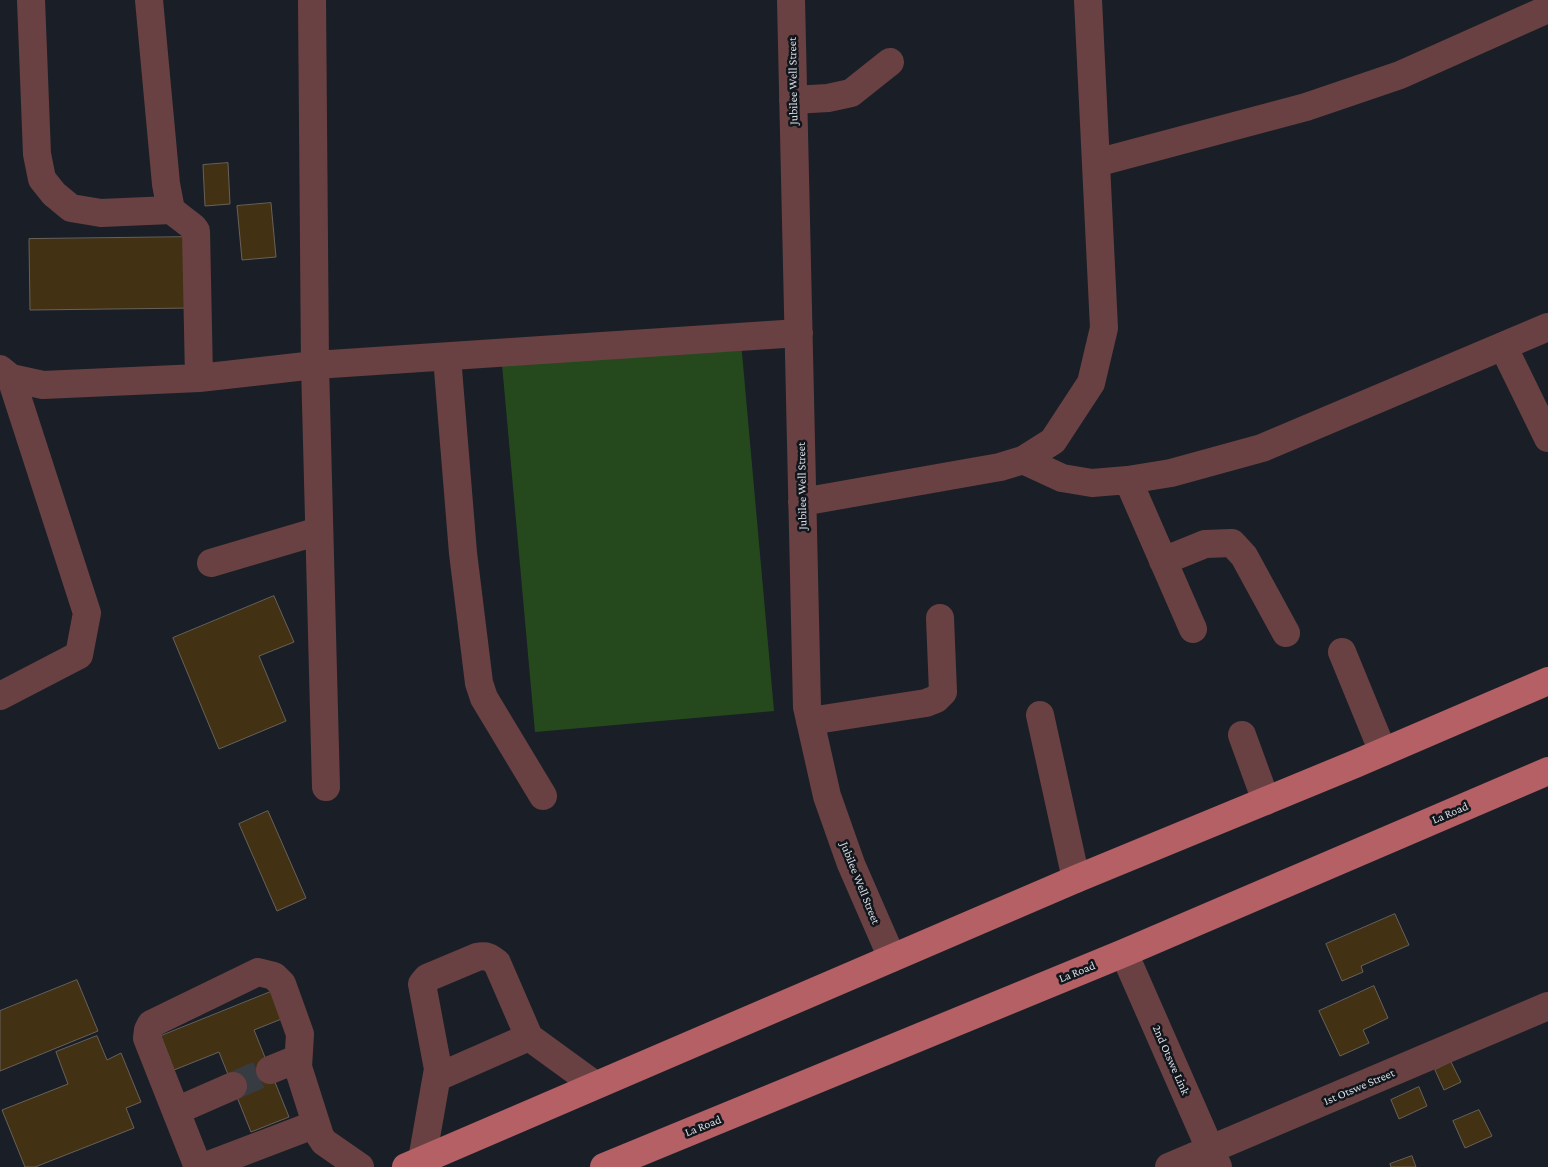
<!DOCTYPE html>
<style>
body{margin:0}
canvas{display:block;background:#1a1f27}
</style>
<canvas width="1548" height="1167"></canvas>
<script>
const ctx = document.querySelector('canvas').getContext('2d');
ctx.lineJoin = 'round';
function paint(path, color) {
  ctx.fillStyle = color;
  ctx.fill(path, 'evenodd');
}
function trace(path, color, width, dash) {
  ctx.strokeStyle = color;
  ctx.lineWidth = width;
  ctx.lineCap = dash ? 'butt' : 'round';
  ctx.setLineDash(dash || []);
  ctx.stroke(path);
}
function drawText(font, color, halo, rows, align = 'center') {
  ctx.font = font + ' "Crimson Pro",serif';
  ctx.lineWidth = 5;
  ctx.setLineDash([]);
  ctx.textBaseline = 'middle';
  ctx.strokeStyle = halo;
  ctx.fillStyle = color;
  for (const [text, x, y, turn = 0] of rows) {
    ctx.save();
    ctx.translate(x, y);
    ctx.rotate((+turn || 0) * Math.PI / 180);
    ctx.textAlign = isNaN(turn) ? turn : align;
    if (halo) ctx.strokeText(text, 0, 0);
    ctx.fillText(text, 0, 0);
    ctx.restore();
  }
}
paint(new Path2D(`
 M741,342l33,369 -239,21 -33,-368z`), '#25491d');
const building = new Path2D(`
 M228,163l2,41 -25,2 -2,-41z
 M271,203l5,54 -34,3 -5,-54z
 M193,237v71l-163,2 -1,-71z
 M274,596l20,46 -35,14 27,65 -67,28 -46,-111z
 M268,811l38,87 -29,13 -38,-87z
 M1395,914l14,31 -48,21 2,6 -21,9 -16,-37z
 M77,980l21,51 -98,40v-60z
 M1374,986l14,32 -25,12 6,13 -29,13 -21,-45z
 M273,991l11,27 -30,12 35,87 -38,15 -32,-80 -45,18 -13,-34z
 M97,1036l10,24 14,-7 20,49 -15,6 8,20 -99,39h-10l-23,-57 66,-26 -12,-32z
 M1451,1062l10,20 -17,8 -9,-20z
 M1419,1087l8,19 -28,13 -8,-19z
 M1479,1110l13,26 -27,12 -12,-27z
 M1412,1156l4,11h-25l-1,-3z`);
paint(building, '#433114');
trace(building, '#676158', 1);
trace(new Path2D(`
 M233,1086l37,-16`), '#373c43', 28, [28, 14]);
trace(new Path2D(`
 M31,0l6,154 5,25 12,15 17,14 30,5 70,-3
 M149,0l17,184 5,26 22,17 3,4 3,147
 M312,0l3,365 11,422
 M791,0l16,707 20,89 24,68 41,94
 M793,100l35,-2 23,-5 39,-31
 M1096,163l210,-56 94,-32 148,-66
 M1503,346l45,92
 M447,357l16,196 16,130 5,15 59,98
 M0,369l11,9 32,7 156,-7 116,-13 484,-32
 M1023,460l39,18 30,5 36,-3 43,-7 91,-25 286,-121
 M1128,480l65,149
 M802,502l198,-35 23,-7 30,-19 38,-58 13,-55 -16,-328
 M1163,561l42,-17 27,-1 12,13 42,77
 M211,563l108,-32
 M1342,652l41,100
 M0,696l79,-41 8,-42 -76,-235
 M1040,715l36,164
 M810,721l116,-18 10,-4 7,-7 -3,-74
 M1242,735l24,66
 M1124,953l94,214
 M270,1070l27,-11
 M438,1077l91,-40
 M176,1111l57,-25
 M422,1160l16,-91 -16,-85 5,-6 50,-21c9,-2 13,0 20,6l32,74 66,48
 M198,1167l-51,-129 1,-8 3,-6 107,-52 16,4 8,8 18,50 -2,33 22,69 4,6 36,25
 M203,1167l113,-43
 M1169,1167l379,-161`), '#6a4142', 28);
trace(new Path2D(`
 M406,1167l670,-288 279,-115 193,-83
 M604,1167l520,-214 424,-182`), '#b46065', 28);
drawText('12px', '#dadde3', '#11161d', [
 ["Jubilee Well Street",793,81,-91],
 ["Jubilee Well Street",802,486,-91],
 ["La Road",1450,813,-23],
 ["Jubilee Well Street",860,883,68],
 ["La Road",1077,972,-22],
 ["2nd Otswe Link",1171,1060,66],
 ["1st Otswe Street",1359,1087,-23],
 ["La Road",703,1126,-22]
]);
</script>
